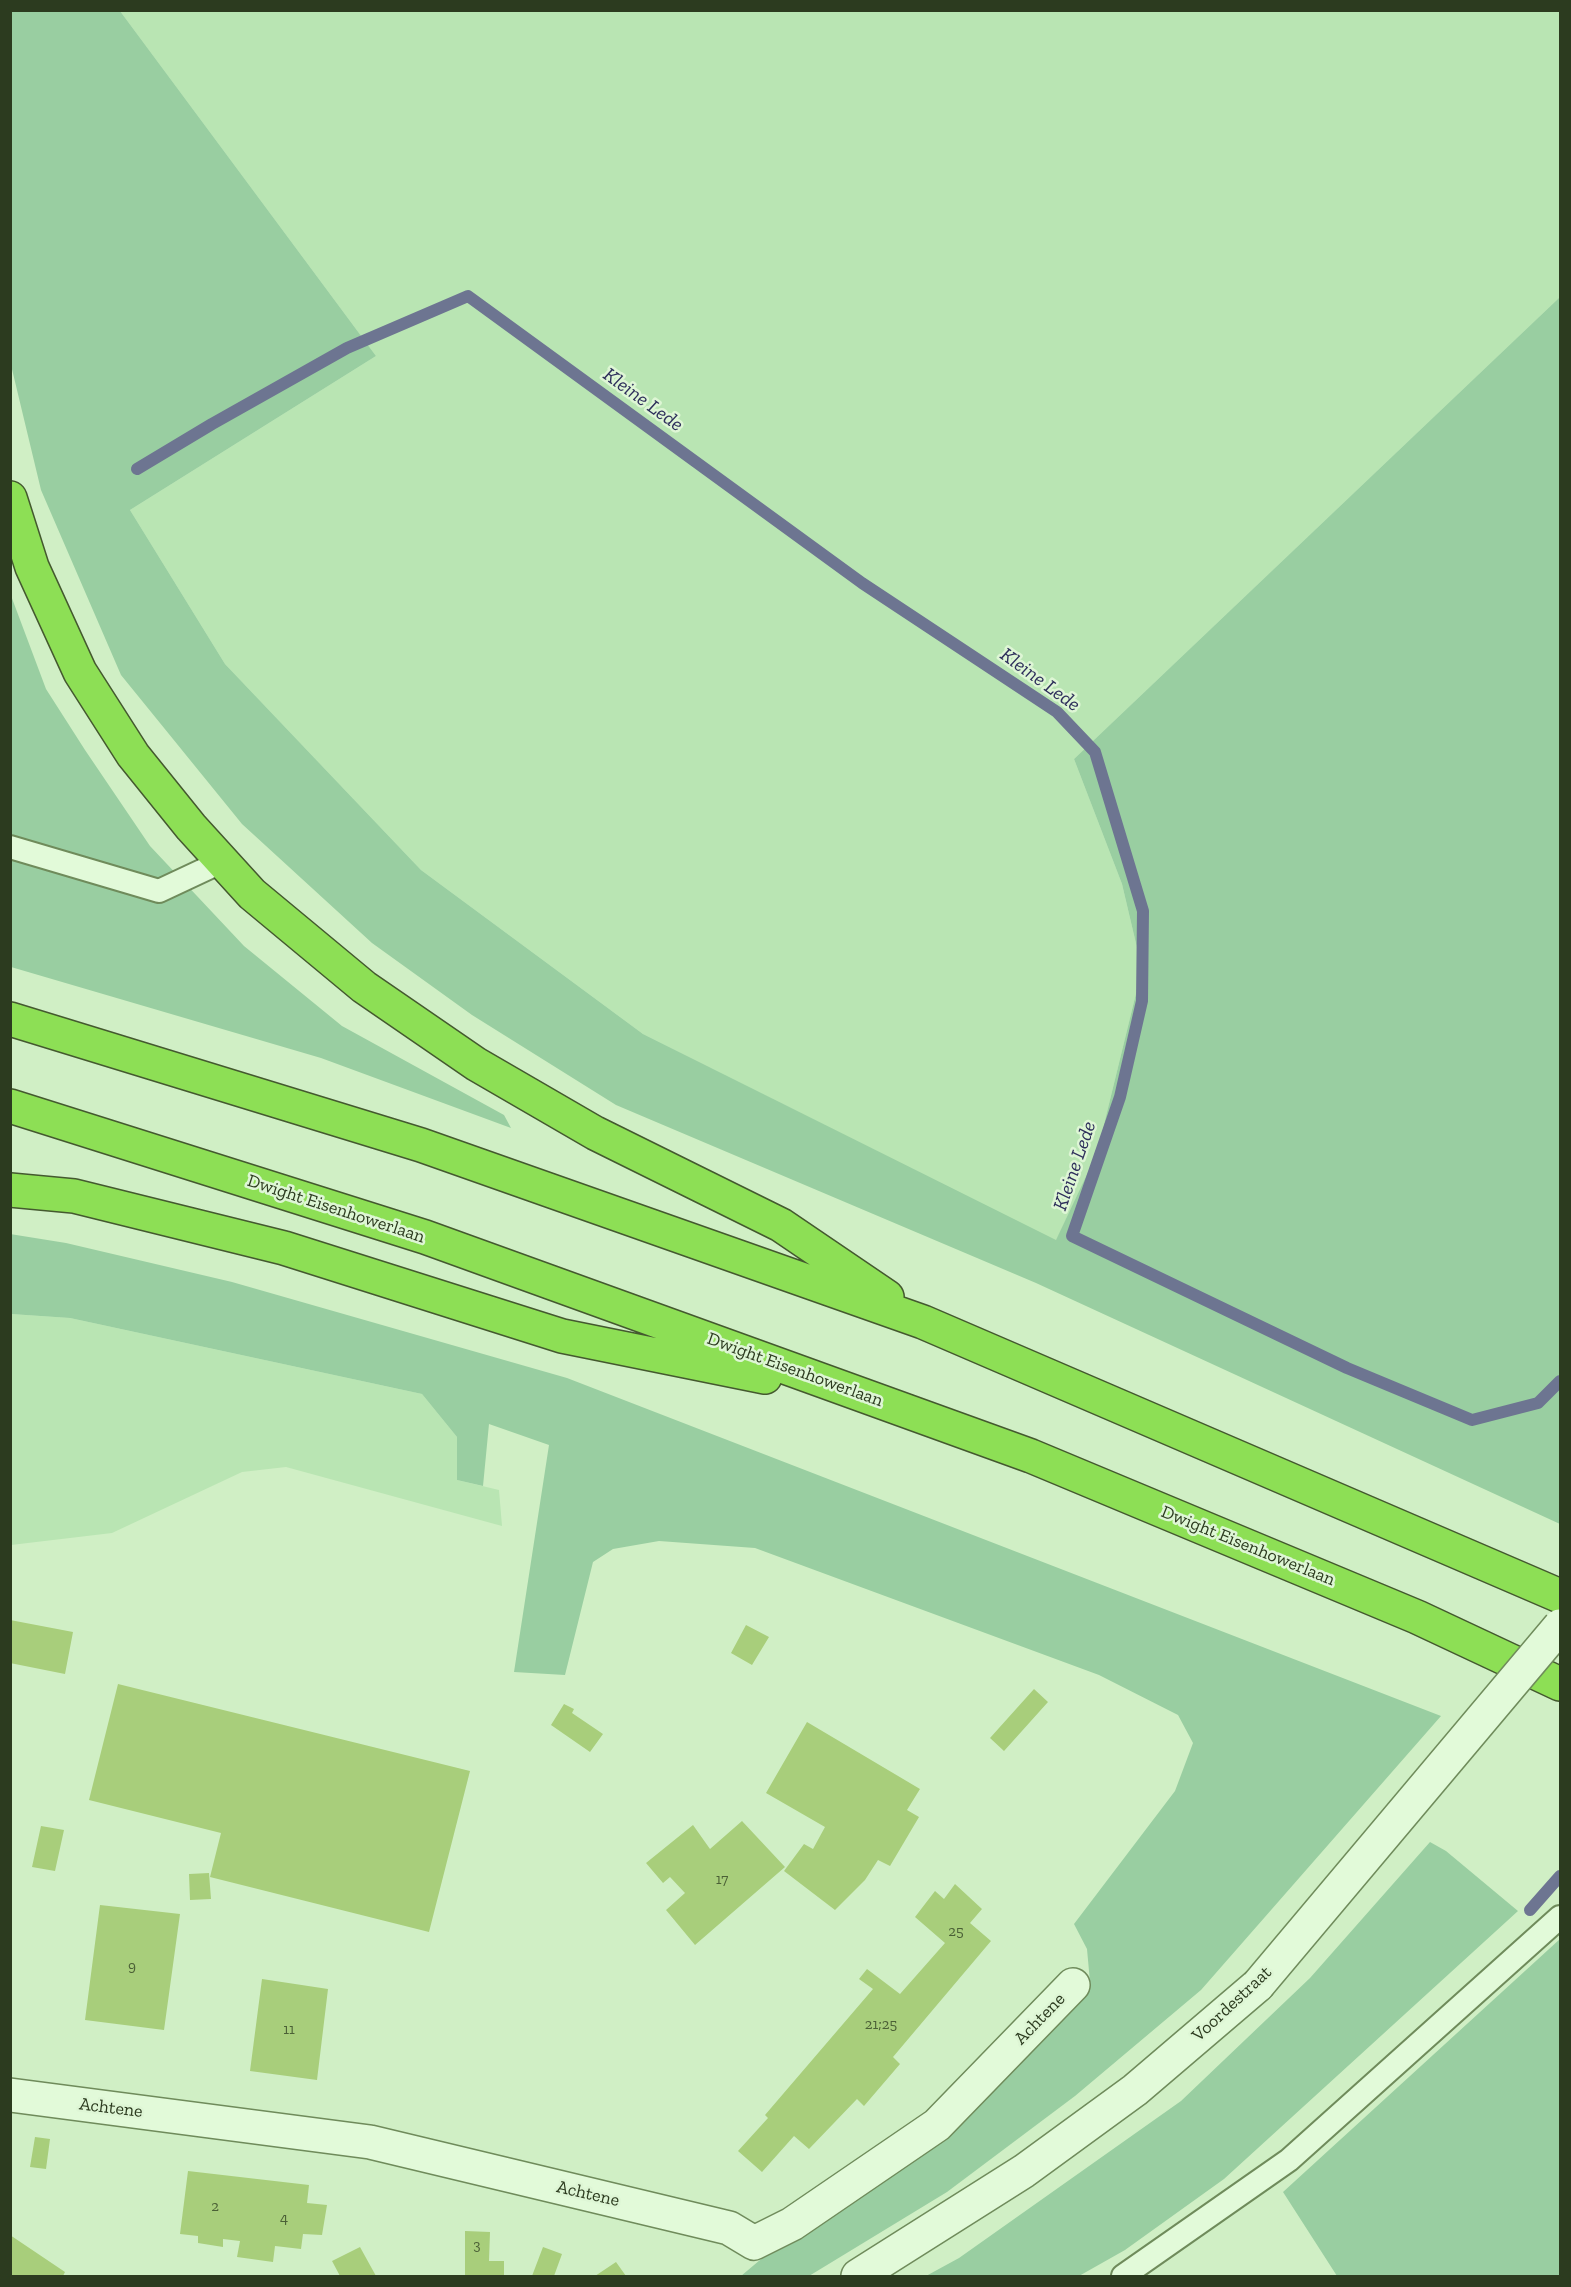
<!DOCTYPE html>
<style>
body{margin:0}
#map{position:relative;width:1571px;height:2287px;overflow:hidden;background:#d0efc5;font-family:"Zilla Slab",serif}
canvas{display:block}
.frame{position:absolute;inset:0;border:12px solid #2c3b1f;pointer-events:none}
</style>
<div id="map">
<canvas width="1571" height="2287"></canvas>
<div class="frame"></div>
</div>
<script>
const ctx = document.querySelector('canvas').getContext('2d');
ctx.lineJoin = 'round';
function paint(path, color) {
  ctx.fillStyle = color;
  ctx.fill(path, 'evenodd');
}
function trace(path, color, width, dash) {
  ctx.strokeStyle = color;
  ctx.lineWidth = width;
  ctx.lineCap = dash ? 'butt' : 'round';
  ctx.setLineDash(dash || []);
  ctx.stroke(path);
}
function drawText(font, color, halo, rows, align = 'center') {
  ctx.font = font + ' "Zilla Slab",serif';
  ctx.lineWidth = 5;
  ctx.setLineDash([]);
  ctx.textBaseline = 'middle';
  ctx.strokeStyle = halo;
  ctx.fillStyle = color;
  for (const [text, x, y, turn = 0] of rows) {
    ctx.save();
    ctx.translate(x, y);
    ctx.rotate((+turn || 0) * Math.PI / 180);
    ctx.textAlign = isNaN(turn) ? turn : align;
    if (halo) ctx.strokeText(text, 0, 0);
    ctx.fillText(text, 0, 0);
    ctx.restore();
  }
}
paint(new Path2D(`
 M120,11h1440v286l-486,462 48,125 20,85 -45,184 -41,88 -413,-207 -222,-164 -196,-206 -95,-154 246,-154z
 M10,1314l60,4 352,76 35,43v43l42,10 3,36 -216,-59 -44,5 -130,61 -101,12z`), '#b9e5b3');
paint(new Path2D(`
 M10,11h110l256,345 -246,154 95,154 196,206 222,164 413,206 41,-87 45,-184 -20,-85 -48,-125 486,-462v1227l-524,-241 -420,-178 -144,-90 -100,-72 -130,-119 -121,-149 -80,-185 -30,-125z
 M10,593l36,96 39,61 65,96 94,100 98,80 162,89 7,13 -190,-70 -310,-91z
 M10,1234l56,9 166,39 335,96 874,338 -240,274 -126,106 -128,96 -138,84h-68l349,-294 -3,-33 -13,-25 101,-133 18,-48 -15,-28 -79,-40 -344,-127 -96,-7 -46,8 -20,13 -28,113 -51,-3 35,-227 -60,-21 -6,62 -26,-6v-43l-35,-43 -352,-76 -59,-4z
 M1430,1842l16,9 72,60 -294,268 -99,71 -46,26h-153l33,-18 222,-157 129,-123z
 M1560,1939v337h-223l-54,-84z`), '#99cea1');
trace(new Path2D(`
 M137,469l75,-45 135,-76 121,-52 394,287 195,129 38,40 48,159 -1,90 -22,96 -48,139 275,132 125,52 66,-17 22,-22
 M1530,1910l30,-34`), '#6d7591', 12);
paint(new Path2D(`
 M10,1620l63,12 -8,42 -55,-11z
 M746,1625l23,12 -17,28 -21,-12z
 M118,1684l352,87 -41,161 -219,-55 11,-44 -132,-33z
 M1034,1689l14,13 -44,49 -14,-13z
 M564,1704l10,5 -2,4 31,21 -13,18 -39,-27z
 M807,1722l113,67 -13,21 12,7 -29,49 -12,-6 -13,20 -30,30 -51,-39 20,-27 9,5 12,-22 -59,-34z
 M742,1821l43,46 -90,78 -29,-35 19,-17 -15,-16 -7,6 -17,-20 47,-38 17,24z
 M41,1826l23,4 -9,41 -23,-4z
 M209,1873l2,26 -21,1 -1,-26z
 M955,1884l27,25 -12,14 21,18 -98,116 7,7 -36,42 -7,-7 -48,50 -15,-13 -32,36 -24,-21 30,-33 -3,-3 108,-126 -14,-10 8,-10 33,25 45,-51 -30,-26 20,-26 9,8z
 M100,1905l80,9 -16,116 -79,-10z
 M262,1979l66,10 -11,91 -67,-9z
 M35,2137l15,2 -4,30 -16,-2z
 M188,2171l121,14 -2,18 20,2 -5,30 -19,-1 -2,15 -26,-3 -2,16 -36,-5 3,-16 -17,-2v8l-25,-4v-7l-18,-2z
 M465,2231l25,1 -1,29h15v15h-39z
 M10,2235l55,37 -2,4h-53z
 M360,2247l16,29h-36l-8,-15z
 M543,2247l19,7 -8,22h-22z
 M616,2262l10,14h-31z`), '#a8ce7b');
const service = new Path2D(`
 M10,847l149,44 64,-30
 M1123,2276l166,-116 271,-243`);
const minor = new Path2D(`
 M10,2095l360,47 359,86 25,15 38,-19 145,-99 136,-140`);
const tertiary = new Path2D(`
 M858,2276l166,-105 111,-81 123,-105`);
const motorway = new Path2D(`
 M10,498l22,69 48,105 53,83 58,72 61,67 112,93 112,77 119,69 186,92 106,72
 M10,1019l411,126 502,177 637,274
 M10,1106l415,131 606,219 386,161 143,67
 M10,1190l64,6 210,52 278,88 203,41`);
trace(service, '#6f8b5b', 26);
trace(minor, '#6f8b5b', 36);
trace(tertiary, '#6f8b5b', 36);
trace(motorway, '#44592f', 36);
trace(service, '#e2fad9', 22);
trace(minor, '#e2fad9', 33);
trace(tertiary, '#e2fad9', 33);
trace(motorway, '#8ddf55', 33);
const tertiaryBridge = new Path2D(`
 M1258,1985l302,-359`);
trace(tertiaryBridge, '#6f8b5b', 36, []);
trace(tertiaryBridge, '#e2fad9', 33);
drawText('15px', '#4b6036', null, [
 ["17",722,1880],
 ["25",956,1932],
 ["9",132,1967],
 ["21;25",881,2025],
 ["11",289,2030],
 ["2",215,2207],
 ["4",284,2219],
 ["3",477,2246]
]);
drawText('18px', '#2c3b1f', '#def6d5', [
 ["Dwight Eisenhowerlaan",336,1209,18],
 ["Dwight Eisenhowerlaan",795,1370,20],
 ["Dwight Eisenhowerlaan",1248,1546,22],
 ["Voordestraat",1232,2004,-43],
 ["Achtene",1040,2019,-46],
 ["Achtene",111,2108,7],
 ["Achtene",588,2194,13]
]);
drawText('italic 20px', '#2e2f5b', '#def6d5', [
 ["Kleine Lede",643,400,36],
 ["Kleine Lede",1040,680,36],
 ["Kleine Lede",1075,1166,-71]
]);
</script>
